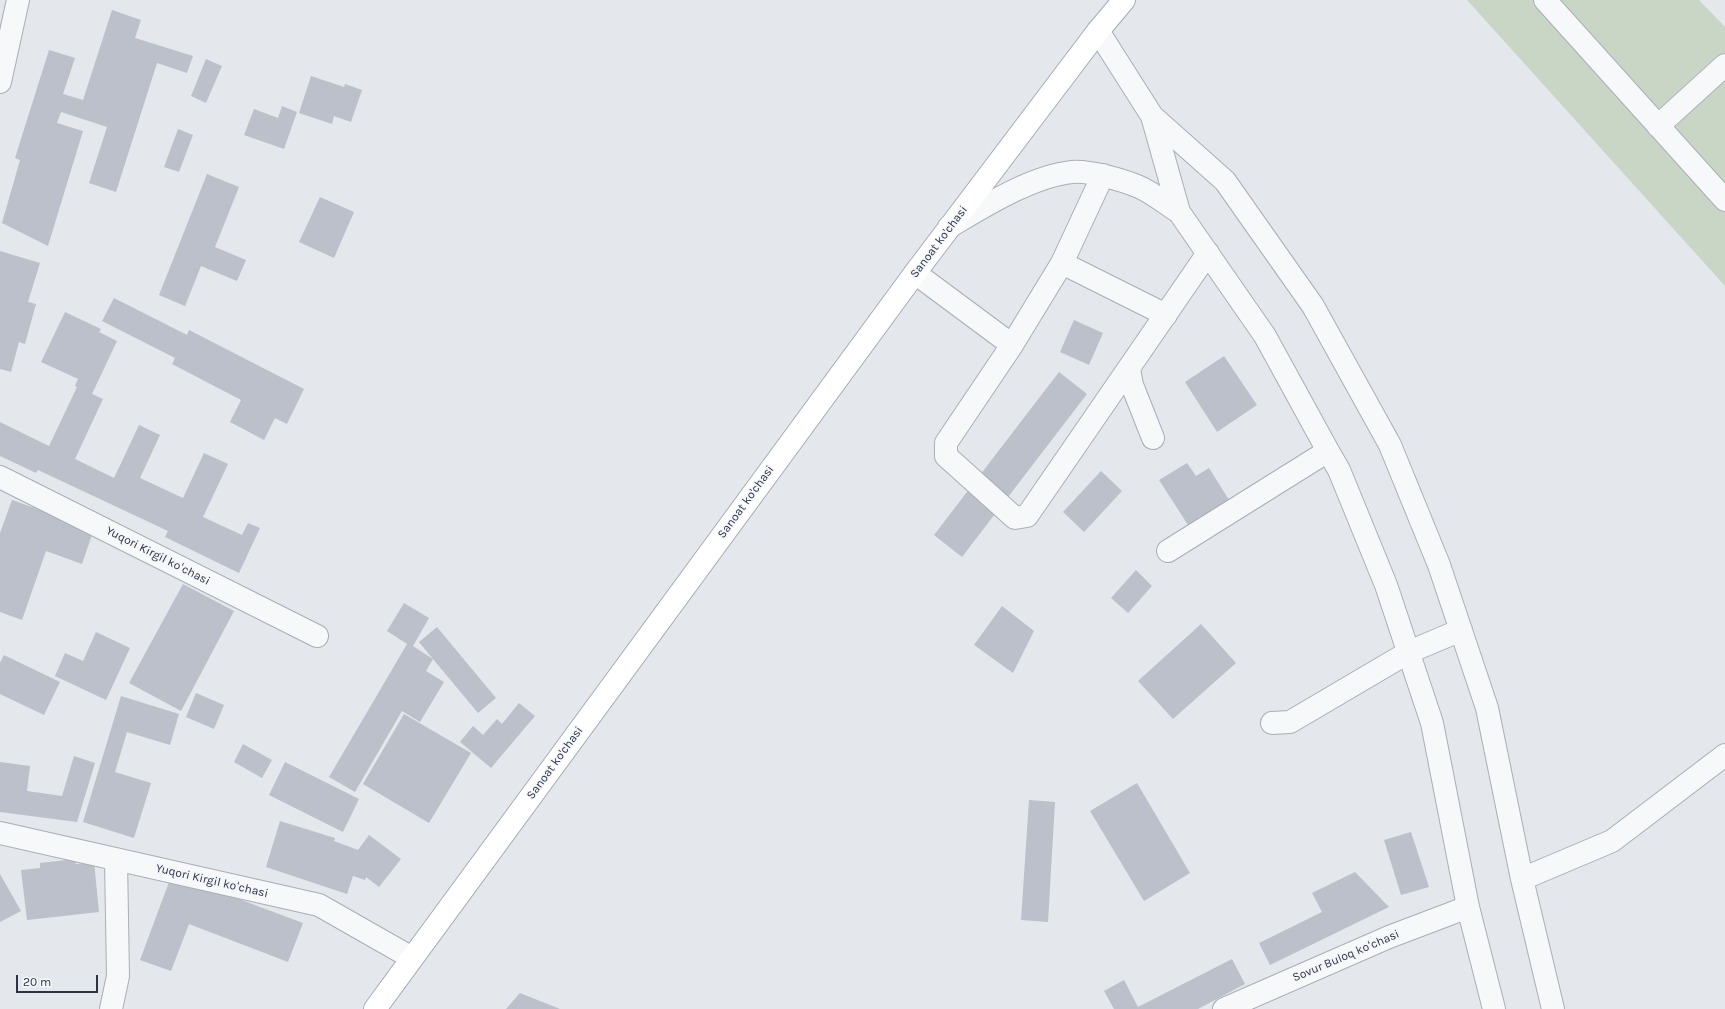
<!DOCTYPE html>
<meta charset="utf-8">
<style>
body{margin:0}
#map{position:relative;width:1725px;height:1009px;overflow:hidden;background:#e4e7ec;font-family:Karla,sans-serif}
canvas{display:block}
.scale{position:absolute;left:16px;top:975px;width:82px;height:18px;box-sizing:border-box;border:2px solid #2b3445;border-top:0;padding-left:5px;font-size:12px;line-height:14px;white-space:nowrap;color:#2b3445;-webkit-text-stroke:3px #f4f6f9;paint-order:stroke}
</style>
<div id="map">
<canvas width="1725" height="1009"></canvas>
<div class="scale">20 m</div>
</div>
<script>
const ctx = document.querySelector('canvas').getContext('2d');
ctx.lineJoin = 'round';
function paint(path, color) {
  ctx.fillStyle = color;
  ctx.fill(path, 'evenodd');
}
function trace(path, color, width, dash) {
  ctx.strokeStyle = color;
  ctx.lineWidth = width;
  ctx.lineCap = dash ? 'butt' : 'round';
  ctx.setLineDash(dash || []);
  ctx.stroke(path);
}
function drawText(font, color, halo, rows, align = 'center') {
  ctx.font = font + ' Karla,sans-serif';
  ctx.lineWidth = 3;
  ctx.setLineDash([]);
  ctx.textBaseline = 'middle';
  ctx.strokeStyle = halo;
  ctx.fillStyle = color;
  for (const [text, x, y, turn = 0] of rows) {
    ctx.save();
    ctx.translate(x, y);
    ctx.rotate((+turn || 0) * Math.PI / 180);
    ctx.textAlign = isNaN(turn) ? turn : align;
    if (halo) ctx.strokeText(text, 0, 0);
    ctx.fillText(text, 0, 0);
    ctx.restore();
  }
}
paint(new Path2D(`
 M1467,0h232l26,27v259z`), '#c9d6c5');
paint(new Path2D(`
 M112,10l29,10 -6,18 58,18 -6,17 -30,-10 -41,129 -27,-9 18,-56 -46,-15 -4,11 26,8 -35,115 -46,-23 18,-63 -5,-2 34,-108 26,8 -12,36 20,6z
 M206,59l16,7 -16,37 -15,-7z
 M311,76l33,11 1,-3 17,6 -11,32 -17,-6 -2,8 -33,-11z
 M282,106l15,6 -13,37 -40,-14 10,-26 24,9z
 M178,129l15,6 -14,37 -15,-5z
 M207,174l32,13 -24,60 31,13 -9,21 -36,-15 -16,40 -26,-11z
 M320,197l34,15 -20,46 -35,-16z
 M0,251l40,12 -12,39 8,2 -11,40 -6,-2 -8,30 -11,-3z
 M114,298l73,37 2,-5 115,59 -17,35 -12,-6 -11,22 -34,-18 11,-22 -69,-36 3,-6 -73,-37z
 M65,312l36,17 -2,3 18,9 -25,53 11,5 -28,60 39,19 25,-53 21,10 -20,43 43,20 21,-45 24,11 -25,53 39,18 6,-12 12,5 -21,45 -74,-36 3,-6 -130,-61 -2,3 -36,-17v-34l49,24 28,-59 -2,-1 3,-7 -37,-17z
 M1074,320l29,13 -14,32 -29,-13z
 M1224,356l33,49 -40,27 -32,-50z
 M1059,372l28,22 -125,163 -28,-22z
 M1187,463l9,13 13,-8 22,35 -41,25 -31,-48z
 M1101,471l21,20 -38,41 -21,-20z
 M12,500l82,29 -12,35 -36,-13 -24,69 -22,-8v-79z
 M1136,570l16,16 -24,27 -17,-15z
 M183,584l51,27 -53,100 -52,-28z
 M404,603l25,15 -16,28 20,13 -14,-17 18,-15 59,71 -18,15 -45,-54 -7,12 18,11 -24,40 -18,-11 -47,81 -26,-15 78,-133 -20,-13z
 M1002,606l32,25 -21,42 -39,-28z
 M1201,624l35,39 -63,56 -35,-38z
 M96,632l34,16 -24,52 -51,-24 10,-23 18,8z
 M4,655l56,27 -16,33 -44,-21v-31z
 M196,693l28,12 -10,24 -28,-12z
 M121,696l58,18 -9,31 -43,-13 -12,40 36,11 -17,55 -51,-16z
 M519,703l16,13 -44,52 -31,-26 13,-16 10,9 14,-16 5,5z
 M404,714l67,39 -42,70 -66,-39z
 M243,744l29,16 -10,18 -28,-16z
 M74,756l21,7 -18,59 -77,-10v-50l30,4 -3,25 35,5z
 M285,762l74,37 -16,33 -74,-37z
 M1137,783l53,90 -46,28 -54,-90z
 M1029,800l26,2 -7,120 -27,-2z
 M280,821l55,17 -1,3 24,9 11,-15 32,24 -22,28 -13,-10 -1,3 -12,-4 -6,18 -81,-27z
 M1411,832l18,55 -28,8 -17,-55z
 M75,859l1,5 18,-2 5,50 -72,8 -6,-50 19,-2v-5z
 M1355,872l34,35 -119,58 -11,-22 63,-31 -10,-19z
 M0,874l21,37 -21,11z
 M172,874l131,49 -15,39 -99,-38 -18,47 -31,-11z
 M1232,959l13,25 -47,25h-84l-10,-18 20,-11 14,27z
 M520,993l40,16h-54z`), '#bbc0ca');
const minor = new Path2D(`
 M1545,0l180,200
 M1098,31l54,85 73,65 88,125 77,139 49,120 48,143 35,171 31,130
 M0,82l18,-82
 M1152,116l27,96 86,124 63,115 11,19 47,115 46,138 36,184 26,102
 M1658,126l67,-61
 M1103,175l-41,88 -50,82 -66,98v13l69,62 12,-2 181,-263
 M949,227c34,-20 83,-51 123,-55 16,-2 50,8 65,14 15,6 29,18 42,26
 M1062,263l104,52
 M915,273l97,72
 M1129,369l3,16 21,53
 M0,477l317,159
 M1168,551l160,-100
 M1272,723l18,-1 119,-70 52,-22
 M0,833l319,72 93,53
 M1522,879l90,-38 113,-86
 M111,1009l7,-33 -2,-117
 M1224,1009l165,-72 79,-30`);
const major = new Path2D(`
 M375,1009l540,-736 183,-242 26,-31`);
trace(minor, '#a9aeb7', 24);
trace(major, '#a3abb8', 24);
trace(minor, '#f7f8fa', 22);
trace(major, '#fff', 22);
drawText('12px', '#2b3445', '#f4f6f9', [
 ["Sanoat ko'chasi",939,242,-53],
 ["Sanoat ko'chasi",746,502,-54],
 ["Yuqori Kirgil koʻchasi",158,556,27],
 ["Sanoat ko'chasi",555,763,-54],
 ["Yuqori Kirgil koʻchasi",212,881,13],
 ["Sovur Buloq koʻchasi",1346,956,-23]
]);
</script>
